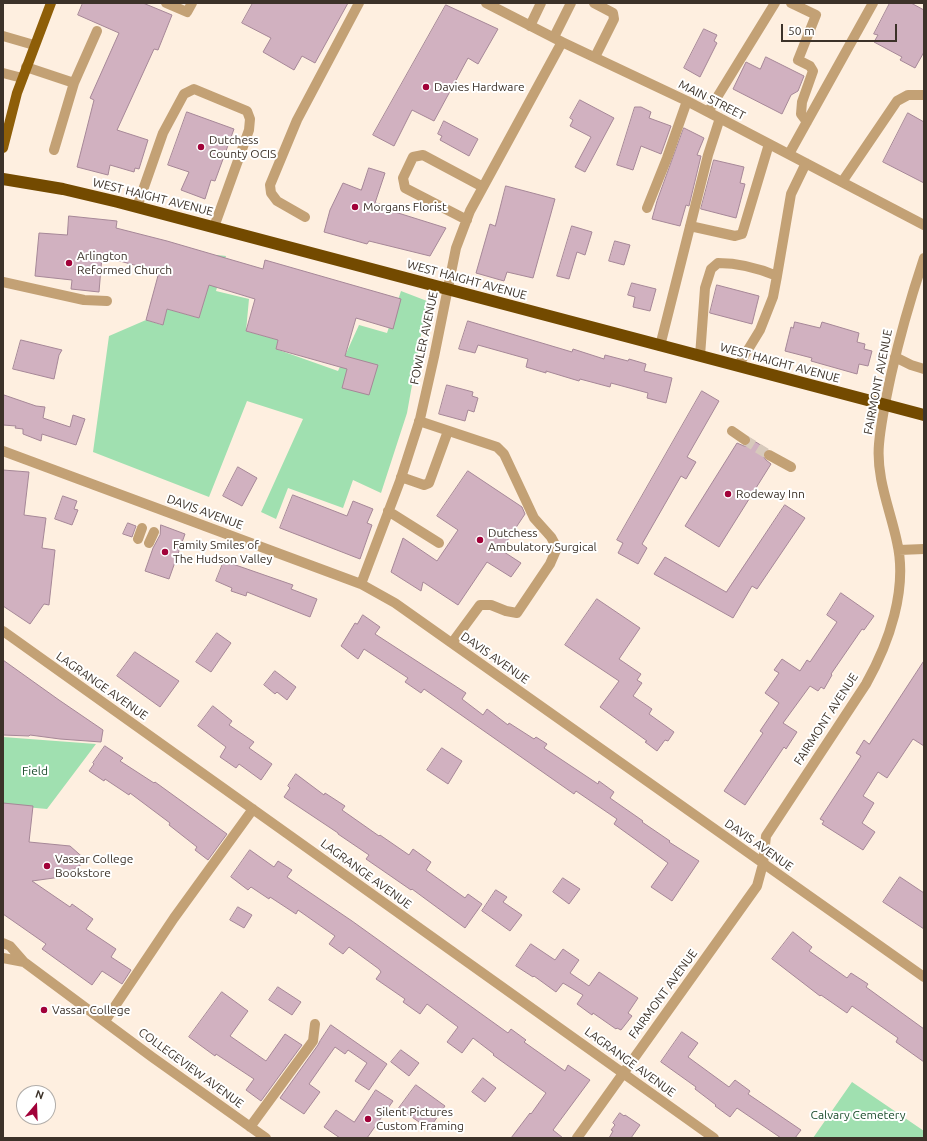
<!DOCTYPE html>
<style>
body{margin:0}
#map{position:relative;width:927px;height:1141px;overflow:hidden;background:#feefe0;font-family:Ubuntu,sans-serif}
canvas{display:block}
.frame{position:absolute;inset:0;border:4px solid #3c3229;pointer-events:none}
.north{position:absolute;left:16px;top:1085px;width:40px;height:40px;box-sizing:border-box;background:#fff;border:1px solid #b1ada9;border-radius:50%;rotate:19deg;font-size:11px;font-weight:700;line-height:16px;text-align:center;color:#3c3229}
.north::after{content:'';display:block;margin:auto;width:14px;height:18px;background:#a10139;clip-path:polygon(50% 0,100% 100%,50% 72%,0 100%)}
.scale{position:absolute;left:781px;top:24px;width:116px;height:18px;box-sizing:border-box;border:2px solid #3c3229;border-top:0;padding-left:5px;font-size:12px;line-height:14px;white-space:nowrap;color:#3c3229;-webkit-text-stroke:3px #fff;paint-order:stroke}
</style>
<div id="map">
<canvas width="927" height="1141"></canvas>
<div class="frame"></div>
<div class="north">N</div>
<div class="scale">50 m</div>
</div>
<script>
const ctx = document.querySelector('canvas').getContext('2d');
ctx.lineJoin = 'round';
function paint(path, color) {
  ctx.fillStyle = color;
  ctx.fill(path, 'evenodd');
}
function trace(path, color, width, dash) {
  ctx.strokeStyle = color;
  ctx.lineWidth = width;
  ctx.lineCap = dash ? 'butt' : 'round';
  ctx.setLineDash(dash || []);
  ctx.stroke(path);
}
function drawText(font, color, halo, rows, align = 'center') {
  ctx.font = font + ' Ubuntu,sans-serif';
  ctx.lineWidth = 4;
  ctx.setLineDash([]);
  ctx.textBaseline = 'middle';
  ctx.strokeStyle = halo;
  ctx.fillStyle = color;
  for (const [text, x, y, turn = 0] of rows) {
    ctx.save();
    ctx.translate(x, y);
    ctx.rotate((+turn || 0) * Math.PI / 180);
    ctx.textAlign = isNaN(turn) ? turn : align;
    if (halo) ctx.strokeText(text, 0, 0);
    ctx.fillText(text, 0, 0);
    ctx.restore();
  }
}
paint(new Path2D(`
 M217,255l9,1 -10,35 33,8 -3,32 32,9 -2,9 62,22 21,-46 28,8 14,-42 26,10 -20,112 -26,80 -28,-13 -10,28 -55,-20 -12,31 -15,-7 42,-93 -56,-18 -38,96 -116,-45 16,-116 37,-16 16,5 5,-16 32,9z
 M3,737l93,7 -49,65 -44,-4z
 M852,1082l72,49v7h-111z`), '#a0e0b0');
const building = new Path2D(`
 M83,3h60l29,12 -14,35 -4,-1 -37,81 31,10 -9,29 -4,-1 -1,4 -24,-7 -2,10 -31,-8 17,-67 -4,-2 29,-65 -41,-18z
 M253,3h95l-33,60 -13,-7 -8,14 -31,-18 8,-14 -29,-15z
 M890,3h21l13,7v42l-9,16 -15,-8 2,-3 -28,-15 4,-7 -4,-1z
 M446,5l52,24 -20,35 -10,-6 -34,63 -22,-11 -18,36 -21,-11z
 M704,29l13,6 -3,6 3,2 -17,34 -16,-9z
 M766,57l38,19 -6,15 -7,4 -9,19 -49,-25 13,-27 14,7z
 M580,100l34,18 -29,54 -10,-5 16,-30 -21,-11 3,-6 -3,-2z
 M635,107h6l10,5 -2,6 22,8 -10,28 -20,-8 -8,24 -16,-5z
 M187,112l47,17 -19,52 -4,-1 -6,19 -24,-9 8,-18 -21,-7z
 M908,113l16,9v61l-41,-21z
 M444,121l34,18 -9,17 -29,-16 2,-4 -4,-2z
 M684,128l20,10 -7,17 4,1 -12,50 -3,-1 -6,21 -28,-7 5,-18z
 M714,160l30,7 -4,16 5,1 -9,34 -35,-9z
 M369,168l16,5 -10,30 5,1 -1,3 67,21 -16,28 -61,-15 -2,3 -43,-12 6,-22 13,-27 18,7z
 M506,186l49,13 -22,79 -26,-6 -3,9 -28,-8 14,-49 5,2z
 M69,216l48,5 -1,7 51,13 96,28 2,-9 136,39 -8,30 -37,-11 -11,38 33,9 -9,30 -27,-7 5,-19 -71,-20 2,-9 -32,-9 9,-32 -46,-14 -10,33 -32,-9 -4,16 -17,-5 13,-48 -57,-16 -3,36 -28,-3 1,-9 -37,-4 4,-43 28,2z
 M572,226l20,6 -7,23 -8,-3 -8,27 -12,-3z
 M615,241l15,4 -6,20 -15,-4z
 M632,283l24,6 -6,22 -17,-4 2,-10 -7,-2z
 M717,285l42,11 -7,28 -42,-11z
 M468,321l104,31 1,-3 31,10 1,-4 23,6 1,-2 17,5 -2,7 28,7 -6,25 -19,-5 1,-5 -37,-10 -1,4 -30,-8 -1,2 -33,-10v2l-20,-6 2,-8 -50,-14 -3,8 -16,-4z
 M795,322l25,6 2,-6 37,11 -2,9 8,2 -1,5 8,2 -4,15 -9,-2 -2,10 -46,-13 1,-3 -27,-7 6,-24 2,1z
 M21,340l41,10 -3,5 -5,24 -41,-10z
 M447,385l26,7 -1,4 6,2 -4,14 -6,-2 -3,11 -26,-7z
 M702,391l17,10 -32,56 9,5 -10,17 -5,-3 -39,68 5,4 -9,16 -20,-11 5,-10 -6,-3z
 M4,395l32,11 9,1 -2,11 27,9 3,-12 12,4 -9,26 -34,-11 -1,7 -18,-7v-5l-8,-1 1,-2 -13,-1z
 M751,439l16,10 -3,3 -1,4 3,4 5,4 -52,83 -34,-21 52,-83 7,3h3l4,-3z
 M238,467l19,11 -15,28 -19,-10z
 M3,470l26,2 -5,43 22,3 -4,30 13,2 -6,55 -5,-1 -14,20 -27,-18z
 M468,471l54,36 3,7 -24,36 20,13 -10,14 -24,-15 -29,43 -35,-23 -2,9 -30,-19 12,-34 34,23 21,-31 -21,-14z
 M293,495l54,21 6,-15 20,8 -6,14 5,2 -12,34 -80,-31z
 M63,496l14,5 -3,8 4,1 -6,15 -17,-6z
 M785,505l20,13 -48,71 -5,-3 -19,32 -79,-44 11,-17 61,35z
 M128,523l8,3 -4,11 -9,-3z
 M161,525l24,9 -16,45 -24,-8 8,-23 7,-13z
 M224,561l69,24 -2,4 26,10 -7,18 -63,-25 -1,4 -15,-5 1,-3 -16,-7z
 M841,593l33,23 -10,14 -2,-1 -31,45 1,1 -8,14 -3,-2 -3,4 -8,-5 -27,37 14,9 -11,17 -2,-2 -39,58 -21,-14 39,-58 -3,-2 19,-28 -14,-10 14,-20 -5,-3 8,-11 18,12 7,-11 3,2 27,-40 -10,-7z
 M597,599l43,29 -21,31 22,15 -4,6 5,3 -9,13 19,13 -3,5 25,18 -6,9 -3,-1 -8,11 -12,-9 2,-1 -47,-34 19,-26 -54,-36z
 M363,615l17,12 -5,7 91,59 -4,6 21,16 4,-6 21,16 1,-2 25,16 2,-2 11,7 -3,4 54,36 1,-3 15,11 -4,6 33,23 -1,1 28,19 -1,1 30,19 -27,40 -21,-14 17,-24 -54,-39 3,-5 -41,-28 -2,3 -150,-105 -3,4 -16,-11 3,-4 -44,-29 -6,10 -17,-13 14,-23 2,1z
 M217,633l14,10 -20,29 -15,-10z
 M135,652l44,29 -19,26 -43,-31z
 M3,660l56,40 44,30 -2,12 -41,-3 -30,-4 -1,1 -26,-1z
 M924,661v85l-11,-7 -26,39 -9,-6 -15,24 11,7 -12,20 13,9 -12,18 -41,-26 2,-3 -4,-2 41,-63 -5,-3 8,-13 5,4z
 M275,671l21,16 -9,13 -10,-8 -2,2 -11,-9z
 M213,706l19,15 -3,4 25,17 -5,6 23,16 -11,16 -22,-16 -3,4 -16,-11 6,-10 -28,-21z
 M105,746l18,12 -3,3 34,22 1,-1 72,52 -19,26 -13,-10 2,-3 -28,-22 1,-2 -40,-30 -1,2 -24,-16 -1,2 -15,-10 5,-7 -1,-1z
 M442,748l20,13 -14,23 -21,-14z
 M296,774l28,21 1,-2 20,13 -3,4 37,26 1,-1 29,20 4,-6 18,13 -5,8 39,28 3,-4 14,10 -17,24 -53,-39 -1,1 -45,-31 3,-4 -31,-21v-1l-54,-36 6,-9 -2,-2z
 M3,803l30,3 -4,36 41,4 17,15 -26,16 -29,4 38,26 2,-3 21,15 -7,10 30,20 -5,8 20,13 -9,14 -20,-13 -10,14 -50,-36 4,-5 -43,-30z
 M250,850l24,17 4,-6 14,9 -5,7 65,44 156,112 3,-4 15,11 -2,2 41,29 3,-6 22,15 -37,50 10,8h-52l19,-25 1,1 15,-21 -53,-38 1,-1 -21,-16 -11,15 -15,-11 11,-15 -31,-23 -7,10 -17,-12 2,-3 -29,-20 5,-7 -2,-3 -30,-22 -6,7 -14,-10 6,-8 -37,-26 -2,4 -26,-17 -1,2 -18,-12 -3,3 -17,-13z
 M900,877l24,16v36l-41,-27z
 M563,878l17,11 -11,15 -16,-12z
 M496,890l11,7 -4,5 19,13 -12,16 -28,-20z
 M238,907l14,8 -8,13 -14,-8z
 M793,932l19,15 -3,4 38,27 4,-5 17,11 -2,3 58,42v33l-28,-20 2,-4 -46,-32 -5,7 -26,-18 -1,1 -48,-37z
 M531,944l24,16 8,-11 16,11 -9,13 19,13 10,-14 39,26 -10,15 4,3 -11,14 -4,-2 -1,1 -23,-16 -1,2 -15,-11 6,-9 -20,-12 -7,9 -22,-16 -1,1 -17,-11z
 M278,987l23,15 -9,13 -23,-15z
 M222,992l26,19 -18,25 36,25 19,-27 17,11 -41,56 -15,-11 8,-11 -38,-25 -1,2 -26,-19z
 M331,1025l56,39 -18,26 -14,-9 12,-18 -19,-13 -3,4 -10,-7 -26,37 11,8 -16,22 -24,-16 38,-53 2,-4z
 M682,1032l16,11 -10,14 41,30 6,-7 15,11 -2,3 53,36 -6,8h-14l-44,-30 -7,9 -15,-11 1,-1 -21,-16 1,-2 -35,-25z
 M401,1050l18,13 -10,13 -18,-14z
 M483,1078l13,10 -11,14 -13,-10z
 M416,1085l29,21 -16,23 -30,-21z
 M376,1090l17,11 -26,37h-27l-16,-11 12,-17 18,12z
 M620,1113l4,3 1,-1 15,10 -9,13h-22l4,-7 -2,-1 4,-5 -2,-2z`);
paint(building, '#d1b1c0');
trace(building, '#a68797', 1);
trace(new Path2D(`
 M745,440l24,15`), '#d7c9bb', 10, [10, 5]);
trace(new Path2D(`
 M166,3l21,9 5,-9
 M486,3l76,39 125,59 237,124
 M594,3l19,10 1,6 -19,38
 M791,3l25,12 -18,45 12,6 3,5 -11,31 -1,12 6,8
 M530,26l11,-23
 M3,36l31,9
 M554,37l17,-34
 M26,67l48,16 23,-52
 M3,73l19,5
 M708,112l67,-109
 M54,150l20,-67
 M789,154l84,-151
 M842,182l55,-81 11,-6h16
 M137,207l26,-74 21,-39 10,-5 53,22 3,8 -1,11 -35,97
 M647,208l20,-50 20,-57
 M305,217l-28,-16 -6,-8 -1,-8 27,-65 62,-117
 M467,220l-62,-32 -2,-10 10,-21 10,-2 60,32
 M690,226l45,10 7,-2 27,-90
 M777,276l14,-82 15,-31
 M3,282l81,18 23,1
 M660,346l48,-191 12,-37
 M700,356l5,-68 6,-19 7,-6c21,0 40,5 59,13l-4,21 -13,33 -22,36
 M895,357l16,8 13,4
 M419,421l78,26 7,7 30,64 17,19 6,11 -7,16 -33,49 -11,-2 -15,-6h-11l-28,38
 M732,431l13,9
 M3,451l358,133 34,19 529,374
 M769,455l22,12
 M401,477l23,8 5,-2 19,-52
 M388,511l51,32
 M138,539l4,-11
 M149,543l5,-11
 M899,550l25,-1
 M361,584l39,-103 20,-62 14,-62 22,-109 14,-37 92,-169
 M3,631l711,507
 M3,943l7,3 14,16 -21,-4
 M24,962l128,95 114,81
 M105,1021l69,-103 79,-109
 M250,1127l63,-86 2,-17
 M577,1138l180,-252 6,-22 3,-28 100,-152c23,-41 42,-95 31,-142 -7,-33 -21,-64 -18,-98 2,-23 7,-46 12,-69 9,-40 20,-78 33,-117`), '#c3a175', 10);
trace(new Path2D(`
 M3,148l14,-55 34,-90`), '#8e5e08', 10);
trace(new Path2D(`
 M3,179l60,10 55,13 806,213`), '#734a00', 12);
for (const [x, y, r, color] of [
 [426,87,4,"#a10139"],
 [201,147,4,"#a10139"],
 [355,207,4,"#a10139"],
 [69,263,4,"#a10139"],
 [728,494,4,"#a10139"],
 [480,540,4,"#a10139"],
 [165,552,4,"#a10139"],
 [47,866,4,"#a10139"],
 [44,1010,4,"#a10139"],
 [368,1119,4,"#a10139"]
]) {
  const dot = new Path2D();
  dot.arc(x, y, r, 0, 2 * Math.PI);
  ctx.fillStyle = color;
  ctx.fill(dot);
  trace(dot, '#fff', 1.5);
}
drawText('12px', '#3c3229', '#fff', [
 ["Davies Hardware",434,87],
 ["Dutchess",209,140],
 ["County OCIS",209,154],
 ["Morgans Florist",363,207],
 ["Arlington",77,256],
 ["Reformed Church",77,270],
 ["Rodeway Inn",736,494],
 ["Dutchess",488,533],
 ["Ambulatory Surgical",488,547],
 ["Family Smiles of",173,545],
 ["The Hudson Valley",173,559],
 ["Vassar College",55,859],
 ["Bookstore",55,873],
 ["Vassar College",52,1010],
 ["Silent Pictures",376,1112],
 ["Custom Framing",376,1126]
], 'left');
drawText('12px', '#3c3229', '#fff', [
 ["MAIN STREET",712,100,27],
 ["WEST HAIGHT AVENUE",153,197,14],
 ["WEST HAIGHT AVENUE",467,280,15],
 ["FOWLER AVENUE",424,338,-78],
 ["WEST HAIGHT AVENUE",780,363,15],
 ["FAIRMONT AVENUE",878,382,-79],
 ["DAVIS AVENUE",205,512,20],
 ["DAVIS AVENUE",495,658,35],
 ["LAGRANGE AVENUE",102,686,35],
 ["FAIRMONT AVENUE",826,719,-57],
 ["DAVIS AVENUE",759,845,35],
 ["LAGRANGE AVENUE",366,874,36],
 ["FAIRMONT AVENUE",663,994,-54],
 ["LAGRANGE AVENUE",630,1062,36],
 ["COLLEGEVIEW AVENUE",191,1068,36]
]);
drawText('12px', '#1b4c2c', '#fff', [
 ["Field",35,771],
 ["Calvary Cemetery",858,1115]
]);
</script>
